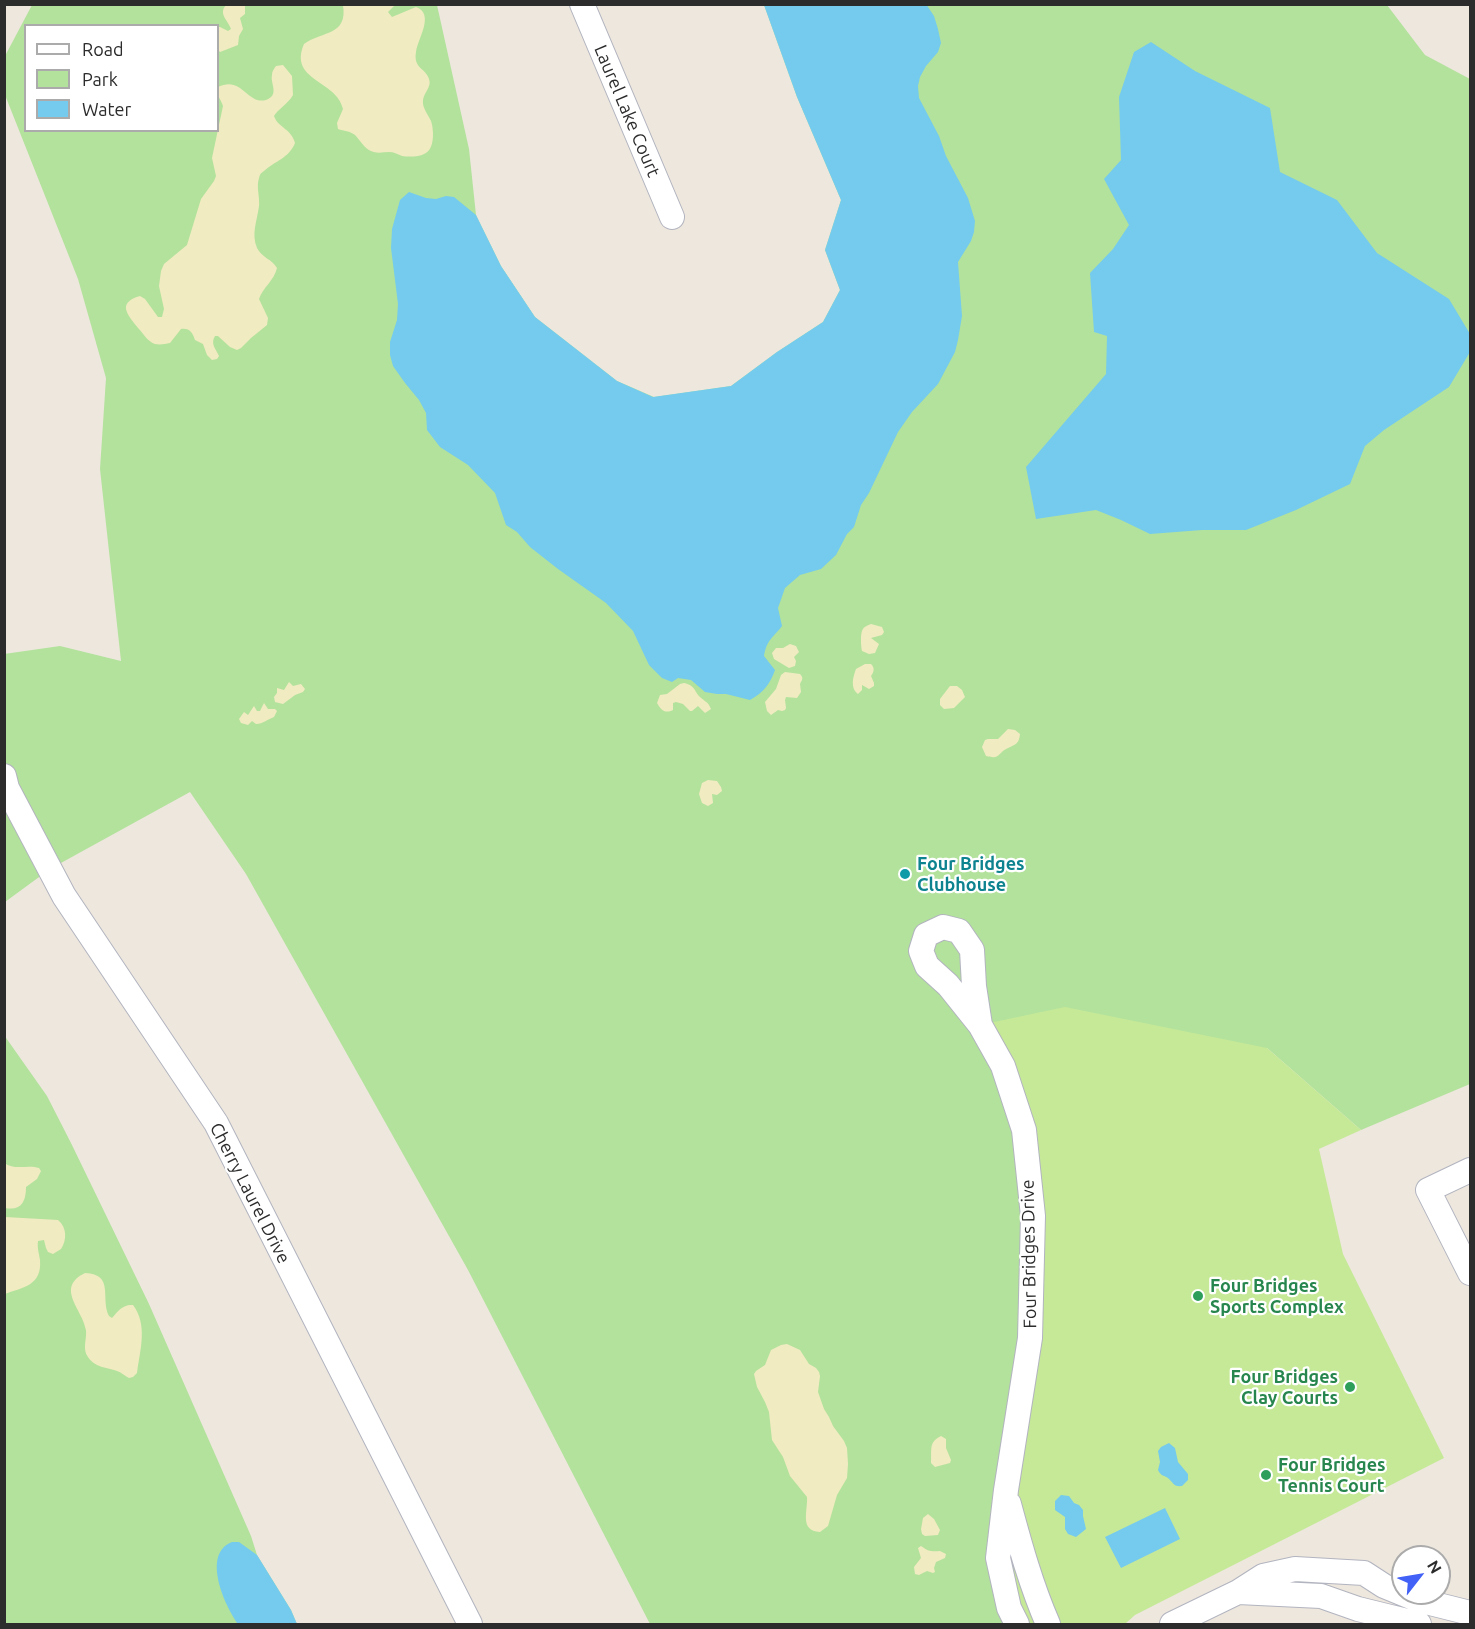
<!DOCTYPE html>
<style>
body{margin:0}
#map{position:relative;width:1475px;height:1629px;overflow:hidden;background:#ede7de;font-family:Ubuntu,sans-serif}
canvas{display:block}
.frame{position:absolute;inset:0;border:6px solid #2c2c2c;pointer-events:none}
.legend{position:absolute;left:24px;top:24px;width:195px;height:108px;box-sizing:border-box;background:#fff;border:2px solid #ababab;margin:0;padding:8px 10px;list-style:none;font-size:18px;color:#2c2c2c}
.legend li{display:flex;align-items:center;gap:12px;height:30px}
.legend b{width:30px;border:2px solid #ababab}
.north{position:absolute;left:1391px;top:1545px;width:60px;height:60px;box-sizing:border-box;background:#fff;border:2px solid #ababab;border-radius:50%;rotate:59deg;font-size:16px;font-weight:700;line-height:24px;text-align:center;color:#2c2c2c}
.north::after{content:'';display:block;margin:auto;width:21px;height:27px;background:#4261f7;clip-path:polygon(50% 0,100% 100%,50% 72%,0 100%)}
</style>
<div id="map">
<canvas width="1475" height="1629"></canvas>
<div class="frame"></div>
<ul class="legend">
<li><b style="height:8px;background:#fff"></b>Road</li>
<li><b style="height:16px;background:#b3e29c"></b>Park</li>
<li><b style="height:16px;background:#74cbed"></b>Water</li>
</ul>
<div class="north">N</div>
</div>
<script>
const ctx = document.querySelector('canvas').getContext('2d');
ctx.lineJoin = 'round';
function paint(path, color) {
  ctx.fillStyle = color;
  ctx.fill(path, 'evenodd');
}
function trace(path, color, width, dash) {
  ctx.strokeStyle = color;
  ctx.lineWidth = width;
  ctx.lineCap = dash ? 'butt' : 'round';
  ctx.setLineDash(dash || []);
  ctx.stroke(path);
}
function drawText(font, color, halo, rows, align = 'center') {
  ctx.font = font + ' Ubuntu,sans-serif';
  ctx.lineWidth = 4.5;
  ctx.setLineDash([]);
  ctx.textBaseline = 'middle';
  ctx.strokeStyle = halo;
  ctx.fillStyle = color;
  for (const [text, x, y, turn = 0] of rows) {
    ctx.save();
    ctx.translate(x, y);
    ctx.rotate((+turn || 0) * Math.PI / 180);
    ctx.textAlign = isNaN(turn) ? turn : align;
    if (halo) ctx.strokeText(text, 0, 0);
    ctx.fillText(text, 0, 0);
    ctx.restore();
  }
}
paint(new Path2D(`
 M32,5h405l32,144 7,66 25,51 34,51 82,64 37,16 77,-11 46,-34 46,-30 17,-32 -15,-40 16,-50 -44,-103 -33,-92h623l38,50 45,24v1005l-109,46 -94,-82 -243,82 -7,494h-367l-182,-354 -222,-396 -56,-82 -140,77 -45,33 -1,-248 56,-8 61,15 -21,-192 6,-91 -28,-99 -73,-184v-39zM26,26h192v104h-192z
 M4,1035l43,61 24,47 78,161 102,232 6,19 34,55 6,14h-292z`), '#b3e29c');
paint(new Path2D(`
 M226,5h19v9l-5,4 3,11 -4,7 -1,9 -18,7 -2,-2v-23h2l8,4 3,-2c-3,-9 -13,-15 -5,-24z
 M343,5h52l-7,7 4,5 24,-10c19,7 2,31 0,45 -3,17 10,16 13,27 3,8 -5,13 -6,21 -1,8 5,14 8,21 3,9 4,29 -7,33 -5,3 -16,3 -22,2 -5,-2 -8,-4 -13,-4 -6,0 -12,2 -18,-1 -7,-3 -11,-11 -16,-16 -5,-4 -11,-4 -17,-6l-1,-6 6,-14c-6,-29 -55,-28 -39,-65 18,-13 44,-8 39,-39z
 M283,65l9,11 1,19c-5,9 -15,14 -19,21 4,12 17,12 21,27 -6,15 -20,18 -31,28 -3,2 -4,3 -5,7 -3,9 1,19 0,28 -2,15 -8,28 -2,42 5,10 15,11 20,20 -3,13 -14,19 -18,31l9,19 -1,7 -16,13 -10,10 -4,2 -7,-3 -12,-11h-3c-5,8 1,13 4,20l-2,3 -5,1 -5,-5 -4,-11 -8,-4c-3,-8 -5,-12 -14,-11l-11,14c-5,1 -10,2 -15,1 -7,-2 -12,-11 -17,-16 -10,-13 -22,-25 2,-32l5,3 13,18h4l2,-8 -5,-23 2,-15 3,-7 23,-19 14,-46 13,-18 2,-5 -4,-18 11,-52c-3,-9 -6,-8 -5,-19 24,-12 29,18 48,13 14,-5 4,-16 6,-25 0,-4 2,-6 4,-9z
 M871,624l11,3 2,5 -2,3 -11,3 8,6 -4,9 -6,1 -7,-3c-1,-4 -2,-19 1,-22 1,-2 5,-4 8,-5z
 M790,644l6,2 3,6 -5,5 2,4 -1,5 -6,2 -15,-9 -2,-6 4,-5h7z
 M865,664h6c4,4 3,8 0,12l3,7v3l-5,3 -7,-4v5l-4,4c-8,-6 -5,-17 -2,-25z
 M785,672l15,2c4,4 2,6 0,10l1,8 -4,6 -11,-1 -1,3 1,8 -1,2 -3,1 -4,-1 -7,5 -4,-4 -2,-9 11,-13 5,-14z
 M289,682l4,4 8,-2 4,5 -2,3 -8,3 -12,9 -8,-2 -1,-5 3,-4v-5l7,2z
 M684,683c12,3 9,7 16,14 5,5 8,4 11,12l-6,4 -7,-7 -6,5h-2l-7,-7 -7,-2 -3,1v7c-8,4 -12,0 -16,-7l3,-8 7,-1 13,-10z
 M950,686h7l5,4 3,7 -11,11 -10,1 -4,-4v-6z
 M264,703l4,6h7l2,2 -3,6c-6,2 -11,7 -18,7l-4,-3 -4,4 -7,-2 -2,-4 5,-7 4,3 6,-9 3,5h3z
 M1008,729l7,1 5,4c-1,10 -4,10 -12,14 -11,5 -7,12 -22,8l-4,-9 3,-7 3,-1h10z
 M708,780l9,1 4,6 1,4 -5,4 -5,-1 1,9 -5,3 -6,-3 -3,-9 3,-11z
 M4,1163c12,8 23,1 35,5l2,3 -4,8 -11,8c0,15 -5,24 -21,21z
 M5,1217l53,3c9,7 9,20 3,29l-8,5 -5,-2 -2,-4 -2,-8 -6,1c-1,7 1,12 2,19 2,26 -17,27 -35,34z
 M85,1273c30,1 15,26 24,43l3,2c6,-7 11,-14 21,-13 15,20 7,45 4,68l-4,4 -4,1c-4,-2 -8,-6 -12,-7 -10,-4 -22,-3 -29,-14 -6,-8 -1,-18 -2,-27 -4,-22 -31,-42 -1,-57z
 M787,1344l13,6 9,14 7,4 3,4 1,4 -2,16 6,17 5,8 4,9 11,15 3,7 1,16 -1,14 -10,17 -9,31 -8,6c-21,-1 -12,-21 -13,-35l-17,-21 -7,-19 -11,-17 -3,-28 -4,-10 -8,-15 -3,-13 2,-3 9,-6 6,-15 10,-5z
 M941,1436l5,3v9l5,12 -1,3 -15,4 -4,-4c1,-12 -3,-21 10,-27z
 M928,1514l6,5 6,11 -2,5 -13,1 -3,-2 -1,-5 2,-11z
 M921,1546c7,5 10,6 19,5l6,3 -1,4 -9,4 -2,6 1,4 -2,1 -6,-2 -8,4 -4,-1 -1,-7 7,-9 -3,-10z`), '#f1ebc2');
paint(new Path2D(`
 M1065,1007l202,41 94,82 -42,19 24,105 101,204 -309,157 -10,9h-108l-19,-66 32,-220 -6,-208 -44,-105z`), '#c6e998');
paint(new Path2D(`
 M764,5l162,-1 8,12 4,13 3,14 -3,9 -12,14 -6,11 -2,9 1,12 20,38 7,20 22,42 7,23 -1,11 -3,9 -13,21 4,54 -4,24 -3,12 -17,32 -26,28 -14,20 -29,61 -8,12 -7,22 -7,7 -11,21 -15,14 -21,6 -15,13 -7,20 4,18c-9,12 -15,13 -18,30l11,14c-5,14 -11,22 -25,30l-24,-6h-9l-12,-2 -14,-12 -13,-2 -6,4 -10,-4 -13,-13 -16,-34 -27,-28 -48,-34 -28,-22 -13,-15 -11,-7 -11,-32 -27,-28 -28,-18 -13,-17 -1,-17 -7,-13 -14,-17 -12,-17 -3,-11v-13l7,-22 1,-16 -7,-56 1,-19 8,-29 9,-8 17,6 10,1 10,-3 8,1 22,18 25,51 34,51 82,64 36,16 78,-11 46,-34 46,-30 17,-32 -15,-40 16,-50 -44,-103z
 M1151,42l44,29 75,37 10,64 57,28 40,53 72,46 21,35v18l-21,35 -65,43 -19,16 -15,38 -54,26 -50,20h-44l-52,4 -29,-14 -25,-10 -60,9 -10,-52 80,-93 1,-38 -13,-4 -4,-59 23,-24 16,-24 -25,-46 17,-19 -2,-63 15,-45z
 M1169,1443l6,5 3,14 10,12v6l-6,6c-9,1 -8,-3 -14,-8 -5,-3 -7,-2 -10,-8l2,-8 -2,-11 3,-4z
 M1061,1495l8,1 5,7 5,2 4,5v6l3,13 -10,8 -8,-3 -3,-5v-12l-10,-7v-9z
 M1165,1508l15,31 -59,29 -16,-31z
 M232,1542h7l18,13 34,55 6,14h-59c-13,-18 -37,-70 -6,-82z`), '#74cbed');
const minor = new Path2D(`
 M582,4l90,213
 M4,776l3,12 57,108 152,227 254,501
 M980,1025l-32,-40 -21,-19 -6,-15 5,-16 17,-8 16,4 13,19 2,36 6,39 23,41 21,64 9,86 -3,122 -24,152 -8,68 11,50 8,16
 M1470,1170l-42,20 42,83
 M1009,1504c11,41 22,81 39,120
 M1238,1592l83,4 37,13 61,15
 M1172,1624l66,-32 25,-16 32,-7 69,4 20,13 34,14 52,13`);
trace(minor, '#b2b4bf', 26);
trace(minor, '#fff', 24);
for (const [x, y, r, color] of [
 [905,874,6,"#0f9aa8"],
 [1198,1296,6,"#2e9e5b"],
 [1350,1387,6,"#2e9e5b"],
 [1266,1475,6,"#2e9e5b"]
]) {
  const dot = new Path2D();
  dot.arc(x, y, r, 0, 2 * Math.PI);
  ctx.fillStyle = color;
  ctx.fill(dot);
  trace(dot, '#fff', 2);
}
drawText('18px', '#2c2c2c', '#fff', [
 ["Laurel Lake Court",627,111,67],
 ["Cherry Laurel Drive",250,1193,63],
 ["Four Bridges Drive",1029,1254,-91]
]);
drawText('bold 18px', '#0d838f', '#fff', [
 ["Four Bridges",917,864],
 ["Clubhouse",917,885]
], 'left');
drawText('bold 18px', '#27864d', '#fff', [
 ["Four Bridges",1210,1286],
 ["Sports Complex",1210,1307],
 ["Four Bridges",1338,1377,"right"],
 ["Clay Courts",1338,1398,"right"],
 ["Four Bridges",1278,1465],
 ["Tennis Court",1278,1486]
], 'left');
</script>
